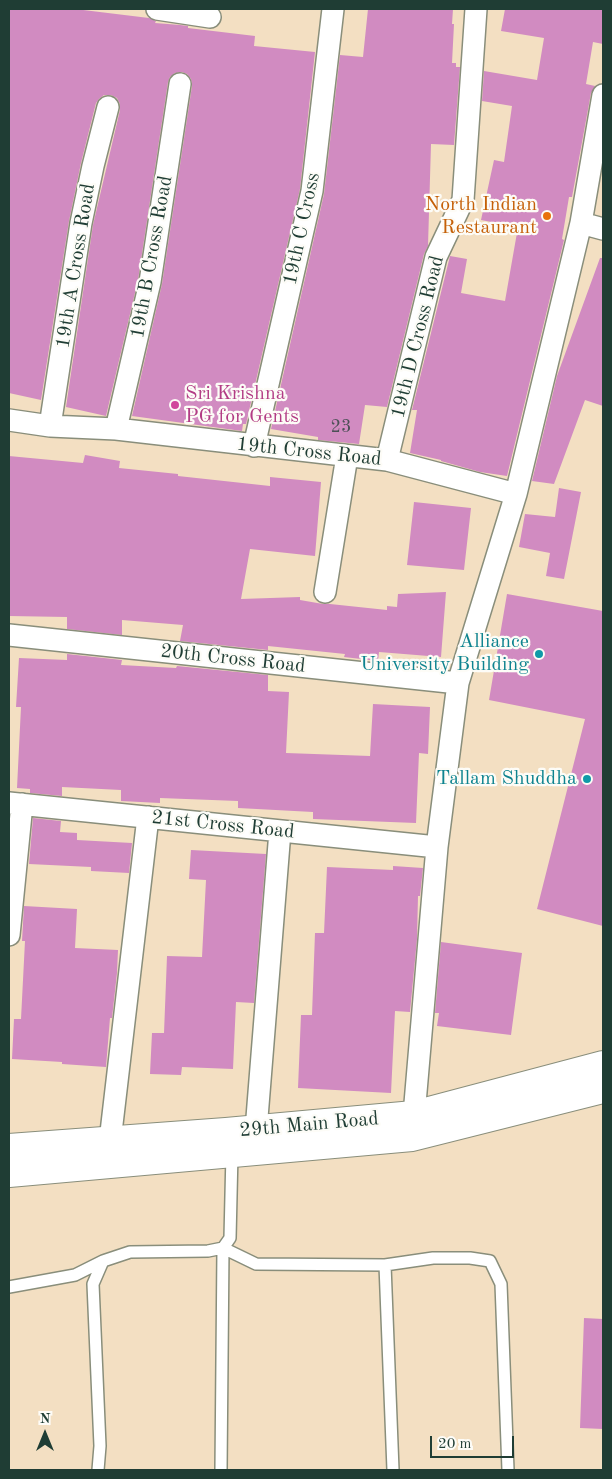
<!DOCTYPE html>
<style>
body{margin:0}
#map{position:relative;width:612px;height:1479px;overflow:hidden;background:#f3dfc2;font-family:"Old Standard TT",serif}
canvas{display:block}
.frame{position:absolute;inset:0;border:10px solid #1f3d34;pointer-events:none}
.north{position:absolute;left:20px;top:1409px;width:50px;height:50px;-webkit-text-stroke:4px #fdfcf7;paint-order:stroke;rotate:0deg;font-size:14px;font-weight:700;line-height:20px;text-align:center;color:#1f3d34}
.north::after{content:'';display:block;margin:auto;width:18px;height:22px;background:#1f3d34;clip-path:polygon(50% 0,100% 100%,50% 72%,0 100%)}
.scale{position:absolute;left:430px;top:1436px;width:84px;height:22px;box-sizing:border-box;border:2px solid #1f3d34;border-top:0;padding-left:6px;font-size:15px;line-height:18px;white-space:nowrap;color:#1f3d34;-webkit-text-stroke:4px #fdfcf7;paint-order:stroke}
</style>
<div id="map">
<canvas width="612" height="1479"></canvas>
<div class="frame"></div>
<div class="north">N</div>
<div class="scale">20 m</div>
</div>
<script>
const ctx = document.querySelector('canvas').getContext('2d');
ctx.lineJoin = 'round';
function paint(path, color) {
  ctx.fillStyle = color;
  ctx.fill(path, 'evenodd');
}
function trace(path, color, width, dash) {
  ctx.strokeStyle = color;
  ctx.lineWidth = width;
  ctx.lineCap = dash ? 'butt' : 'round';
  ctx.setLineDash(dash || []);
  ctx.stroke(path);
}
function drawText(font, color, halo, rows, align = 'center') {
  ctx.font = font + ' "Old Standard TT",serif';
  ctx.lineWidth = 4.5;
  ctx.setLineDash([]);
  ctx.textBaseline = 'middle';
  ctx.strokeStyle = halo;
  ctx.fillStyle = color;
  for (const [text, x, y, turn = 0] of rows) {
    ctx.save();
    ctx.translate(x, y);
    ctx.rotate((+turn || 0) * Math.PI / 180);
    ctx.textAlign = isNaN(turn) ? turn : align;
    if (halo) ctx.strokeText(text, 0, 0);
    ctx.fillText(text, 0, 0);
    ctx.restore();
  }
}
paint(new Path2D(`
 M9,9h66l74,9 7,3 -1,2 25,2 8,1v2l67,8 -1,10 61,6 -15,137 -54,235h-3l-1,7 -110,-15 30,-132 30,-198 -1,-7 -4,-5 -5,-2 -7,1 -5,4 -2,5 -30,198 -32,136 -40,-9 27,-182 27,-115v-6l-3,-6 -6,-3h-7l-5,4 -3,4 -15,60 -12,58 -28,179 -32,-7z
 M368,9h85l-1,15h2l-2,39h4v4h4l-6,78 -23,-1 -3,102 -4,8 -37,153 -22,-2 -6,39 -41,-4v-3l-47,-8 53,-235 16,-139 23,2z
 M505,9h98v35l-10,-2 -7,42 9,2 -4,7 -19,104h-3l-7,42 2,1 -57,236 -27,-4 -39,-11v-1l-31,-7 7,-43h-5l38,-154 17,3 -6,34 44,8 13,-74 -37,-7 13,-60 10,2 8,-56 -30,-5 2,-30 53,9 7,-42 -43,-7z
 M600,258h3v148l-18,-6 -31,84 -22,-3 25,-105z
 M85,455l35,6 -1,7 59,6v2l92,10v-9l51,5 -6,74 -65,-7 -9,50 59,-2v3l23,4h7l57,6v-4l10,1 1,-13 48,-2 -5,65 -62,-5 -1,9 -34,-4 1,-3 -77,-8v4l-88,-9 3,-16 -61,-5v15l-55,-6v-12l-58,-1v-160l74,7z
 M559,488l22,4 -17,87 -18,-3 4,-23 -31,-6 6,-33 30,3z
 M414,502l57,6 -7,62 -57,-5z
 M507,594l96,17v315l-66,-17 48,-190 -96,-19z
 M67,654l55,6 -1,5 55,3 1,-2 91,9v16l21,1 -3,61 84,3 3,-52 57,3 -2,47 -9,-1 -3,70 -103,-4v-7l-75,-4v-7l-78,-3v5l-39,-2v-11l-59,-3v9l-32,-3v-4l-13,-1 4,-81h-5l3,-49 48,2z
 M33,818l28,3 -1,11 17,1v7l55,3 -3,30 -38,-2v-4l-62,-3z
 M191,850l75,4 -12,149 -18,-1 -3,67 -51,-2 -1,8 -31,-1 2,-41h12l3,-77 35,1 4,-77 -17,-1z
 M393,866l30,2 -3,28h-2l-1,43 -7,73 -15,-1 -4,82 -93,-5 3,-73h11l3,-82h9l3,-66 66,3z
 M24,906l53,3 -2,39 43,2 -1,23 -5,45h-2l-4,49 -44,-3v-2l-50,-3 2,-40h7l4,-78h-3z
 M441,942l81,11 -11,82 -74,-9 2,-13h-4z
 M584,1318l19,1v110l-23,-1z`), '#d18bc1');
const lane = new Path2D(`
 M385,1265l8,205
 M9,1287l66,-12 28,-14
 M98,1470l2,-24 -7,-162 10,-23 27,-9 78,-1 15,-3 7,-10 2,-85
 M221,1470l2,-222 33,16 129,1 48,-7h37l20,3 11,23 7,186`);
const street = new Path2D(`
 M157,9l53,8
 M581,223l22,6
 M9,420l41,6 66,3 271,31 129,34
 M50,426l31,-203 12,-57 15,-59
 M116,429l34,-147 30,-198
 M254,446l58,-255 21,-182
 M387,460l49,-203 27,-57 13,-191
 M325,592l22,-136
 M9,635l449,48
 M9,803l428,44
 M9,935l13,-131
 M414,1115l23,-268 21,-164 58,-189 65,-271 22,-128
 M256,1130l24,-299
 M110,1141l38,-324`);
const secondary = new Path2D(`
 M9,1148l217,-16 188,-17 189,-50
 M9,1173l403,-36 191,-48`);
trace(lane, '#898e7b', 14);
trace(street, '#898e7b', 24);
trace(secondary, '#898e7b', 30);
trace(lane, '#fff', 11);
trace(street, '#fff', 21);
trace(secondary, '#fff', 28);
for (const [x, y, r, color] of [
 [547,216,5,"#e8710a"],
 [175,405,5,"#d1479c"],
 [539,654,5,"#0f9aa8"],
 [587,779,5,"#0f9aa8"]
]) {
  const dot = new Path2D();
  dot.arc(x, y, r, 0, 2 * Math.PI);
  ctx.fillStyle = color;
  ctx.fill(dot);
  trace(dot, '#fdfcf7', 2);
}
drawText('18px', '#4c5057', null, [
 ["23",341,427]
]);
drawText('20px', '#c56008', '#fdfcf7', [
 ["North Indian",537,205],
 ["Restaurant",537,228]
], 'right');
drawText('20px', '#1f3d34', '#fdfcf7', [
 ["19th C Cross",302,229,-78],
 ["19th B Cross Road",152,257,-80],
 ["19th A Cross Road",76,266,-81],
 ["19th D Cross Road",418,337,-76],
 ["19th Cross Road",309,452,6],
 ["20th Cross Road",233,659,6],
 ["21st Cross Road",223,825,6],
 ["29th Main Road",309,1125,-5]
]);
drawText('20px', '#b23c85', '#fdfcf7', [
 ["Sri Krishna",185,394],
 ["PG for Gents",185,417]
], 'left');
drawText('20px', '#0d838f', '#fdfcf7', [
 ["Alliance",529,642],
 ["University Building",529,665],
 ["Tallam Shuddha",577,779]
], 'right');
</script>
